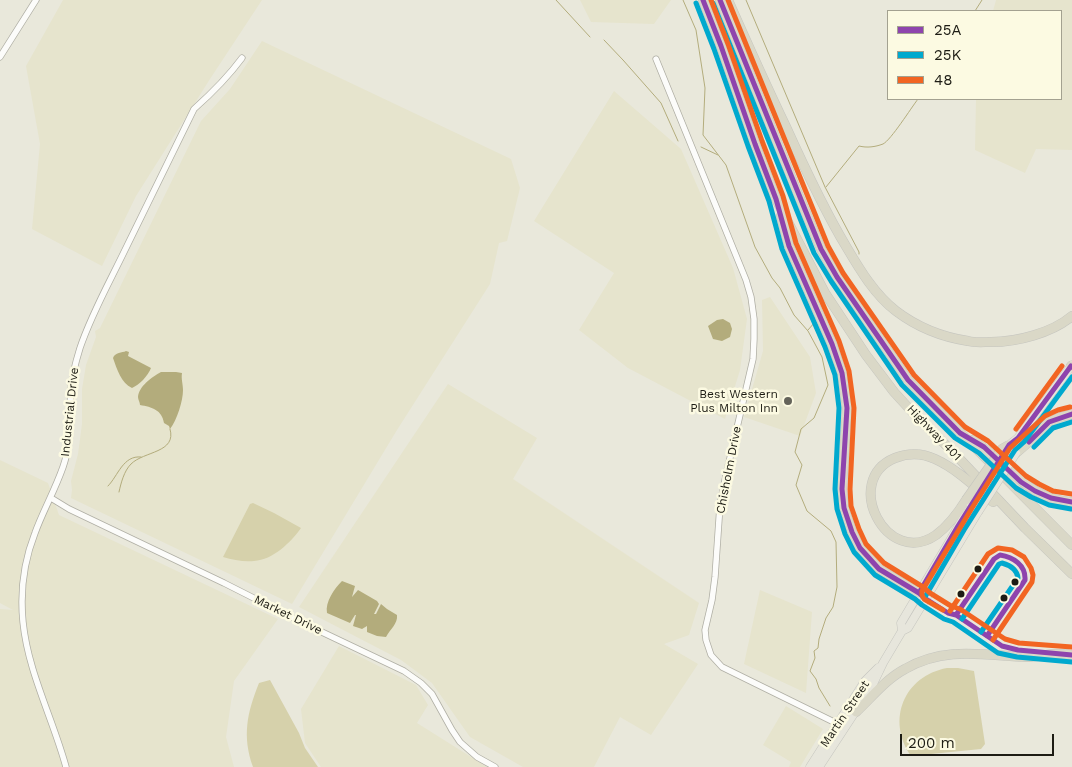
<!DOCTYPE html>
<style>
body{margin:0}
#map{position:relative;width:1072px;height:767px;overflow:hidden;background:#e9e8db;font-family:"Work Sans",sans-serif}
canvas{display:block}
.legend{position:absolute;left:887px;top:10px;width:175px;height:90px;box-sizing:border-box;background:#fcfae2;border:1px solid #a3a190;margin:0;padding:6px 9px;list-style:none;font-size:15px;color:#1d1c14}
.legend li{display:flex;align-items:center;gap:10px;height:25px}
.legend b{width:25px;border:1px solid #a3a190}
.scale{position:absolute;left:900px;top:734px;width:154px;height:22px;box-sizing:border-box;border:2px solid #1d1c14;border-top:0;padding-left:6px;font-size:15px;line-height:18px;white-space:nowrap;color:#1d1c14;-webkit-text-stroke:4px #fcfae2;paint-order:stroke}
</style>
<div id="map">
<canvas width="1072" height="767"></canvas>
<ul class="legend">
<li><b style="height:6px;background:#8e44ad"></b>25A</li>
<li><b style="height:6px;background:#00a9ce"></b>25K</li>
<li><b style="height:6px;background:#f26522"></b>48</li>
</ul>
<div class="scale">200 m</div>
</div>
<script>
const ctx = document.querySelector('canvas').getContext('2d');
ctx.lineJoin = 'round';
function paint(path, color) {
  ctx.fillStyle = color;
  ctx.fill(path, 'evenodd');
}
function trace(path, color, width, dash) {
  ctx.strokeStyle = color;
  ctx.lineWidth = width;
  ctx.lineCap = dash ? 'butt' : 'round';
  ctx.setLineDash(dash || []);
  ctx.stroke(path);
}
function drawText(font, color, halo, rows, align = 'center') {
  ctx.font = font + ' "Work Sans",sans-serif';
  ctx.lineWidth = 5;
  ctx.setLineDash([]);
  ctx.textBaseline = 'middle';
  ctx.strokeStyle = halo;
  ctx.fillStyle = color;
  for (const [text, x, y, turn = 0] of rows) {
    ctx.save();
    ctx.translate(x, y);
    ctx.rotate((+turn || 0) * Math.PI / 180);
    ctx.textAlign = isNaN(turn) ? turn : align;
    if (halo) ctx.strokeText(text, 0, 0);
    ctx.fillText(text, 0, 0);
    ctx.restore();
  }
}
paint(new Path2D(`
 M63,0h199l-52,79 -74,117 -34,70 -70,-37 8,-85 -14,-78z
 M580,0h91l-17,24 -63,-2z
 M996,0h76v150l-36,-1 -11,24 -50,-23 1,-51h85v-88h-68z
 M262,41l249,118 9,29 -13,53 -8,2 -9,41 -93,146 -105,174 -221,-106 1,-8 -1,-9 7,-27 4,-30v-35l4,-24 10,-28 -1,-6 5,-3 101,-207 29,-32z
 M614,91l67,58 52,119 14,51 -7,51 -15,49 -97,-51 -49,-38 35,-57 -80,-52z
 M770,297l40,60 6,36 -16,43 -56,-19 19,-66 -1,-51z
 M448,384l89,54 -24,41 186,124 -10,32 -25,9 34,20 -47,71 -31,-18 -26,50h-71l-53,-30 -38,-54 -31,-23 -102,-53z
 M0,460l48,23 11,32 219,104 -44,62 -8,56 8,30h-234v-158l13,1 -13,-7z
 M760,590l52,22 -6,81 -62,-29z
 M339,646l77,39 12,20 -11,18 70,44h-166l-16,-24 -4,-34z
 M786,706l37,23 -23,38h-11l2,-5 -28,-17z`), '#e6e4cd');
paint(new Path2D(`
 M253,503l21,10 27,15c-10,14 -28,32 -47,33 -10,1 -21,-1 -31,-4l27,-53z
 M947,668h11l16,3 11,73 -4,5 -70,7c-25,-36 -7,-80 36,-88z
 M270,680l29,53 6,15 13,19h-65c-11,-31 -6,-54 6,-84z`), '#d6d1ab');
paint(new Path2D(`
 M723,319l7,4 2,6 -2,8 -8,4 -9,-2 -5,-13 9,-6z
 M126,351l3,1 -1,4 23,12c-3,8 -12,17 -19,20 -11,-5 -15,-19 -19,-30 2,-6 9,-5 13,-7z
 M161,372h15l6,1c-1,6 1,11 1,17 0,11 -6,30 -13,39l-1,-3 -5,-3c-2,-13 -12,-16 -24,-18 0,-3 -2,-5 -2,-8 1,-11 14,-20 23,-25z
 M342,581l13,5 -3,11 6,-7 19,11 2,3 -5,10h2l5,-10 6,5 10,6c1,9 -7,14 -11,22l-9,-1 -10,-4v-6l-5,3 -9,-3 3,-11h-1l-5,8 -23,-10c-2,-11 7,-24 15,-32z`), '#b3ac7c');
trace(new Path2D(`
 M556,0l34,37
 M683,0l13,30 9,58 -2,47 23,30 29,82 17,31 8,10 14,27 14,16 14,26 6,28 -14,33 -13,11 -6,23 7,13 -6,20 11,26 24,20 5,11 1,45 -4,20 -7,11 -7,21 -1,9 -4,3 1,7 -5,13 6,8 3,9 11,18
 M746,0l79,187 34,65v2
 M975,11l7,-11
 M604,40l19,20 38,43 17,38
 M701,147l17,8
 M826,187l33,-41c8,2 16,1 24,-2 8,-4 28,-36 35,-45
 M808,330l7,-8
 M108,486c10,-10 15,-31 33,-29
 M119,492c2,-9 5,-21 12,-28 13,-13 46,-11 39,-35`), '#b3ac7c', 1);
const minor = new Path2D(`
 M0,57l36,-57
 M656,59l90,221 5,17 3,22v20l-1,20 -27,116 -6,30 -5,72 -3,23 -7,30 1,10 5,15 11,12 118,58
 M51,498l18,11 155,74 81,41 99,47 17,12 11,11 20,36 8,12 17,15 18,10
 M66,767c-13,-48 -38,-95 -43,-145 -3,-30 1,-61 12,-89 8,-22 20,-43 28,-66 9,-25 6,-52 8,-79 1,-13 5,-27 9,-40 11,-33 29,-65 44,-96 23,-48 47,-95 70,-143 18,-16 34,-32 48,-51`);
const major = new Path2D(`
 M1009,445l9,-7 54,-73
 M902,631l6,-3 70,-116
 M810,767l55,-86 13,-13
 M819,767l53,-81 11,-23 19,-32 -1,-8 70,-118`);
const highway = new Path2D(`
 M703,0l18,46 34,98 21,55 49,94 41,62 28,37 21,23 38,37 72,76 47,46
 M720,0l76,189 25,60 16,28 71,103 164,165
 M728,0c19,43 38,85 58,127 19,42 38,83 61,121 13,22 28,47 49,63 21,16 46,26 72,30 7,2 15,1 23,1 26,0 61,-9 81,-26
 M781,216l8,30 43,98 10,29 5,35 -5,81 2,19 8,24 8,16 19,21 40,24
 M1071,366l1,1
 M972,440c36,21 54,60 100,62
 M1016,453l15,-13 18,-18 12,-5 11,-3
 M966,500c-8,13 -18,26 -30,35 -49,34 -95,-55 -41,-77 13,-5 27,-5 40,1 22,10 40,28 58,43
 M856,712c15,-14 30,-33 49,-43 39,-23 78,-14 121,-12 9,0 18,-2 27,-3 6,0 13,0 19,1`);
trace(minor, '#afaea4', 7);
trace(major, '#c5c5bf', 9);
trace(highway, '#c5c5bf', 10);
trace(minor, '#fcfcfa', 5.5);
trace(major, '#e7e6dc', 8);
trace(highway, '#dad8c7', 9);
const majorBridge = new Path2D(`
 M971,505l29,-46
 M978,512l38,-59`);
const highwayBridge = new Path2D(`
 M966,500l36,-51 7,-4`);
trace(majorBridge, '#c5c5bf', 9, []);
trace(highwayBridge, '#c5c5bf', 10, []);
trace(majorBridge, '#e7e6dc', 8);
trace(highwayBridge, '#dad8c7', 9);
trace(new Path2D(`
 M703,0l18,46 34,98 21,55 13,47 43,98 10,29 5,35 -5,81 2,19 8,24 8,16 19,21 40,24 7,6 22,14 8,2 46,31 16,4 54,5
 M720,0l101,249 16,28 71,103 52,53 24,14 37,35 14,9 16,7 21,4
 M1029,442l20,-20 23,-8
 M919,593l39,-67 51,-81 9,-7 53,-72 1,1
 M956,615l38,-56 6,-4c13,2 26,10 25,25l-38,56`), '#8e44ad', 5);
trace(new Path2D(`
 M696,3l18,46 34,97 21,55 13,48 43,98 10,28 4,33 -4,81 2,20 8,25 9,18 21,23 40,24 7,6 22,14 9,3 45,31 19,4 55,5
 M713,3l101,250 17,28 71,104 53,53 24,15 37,35 15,9 18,8 22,4
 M1034,447l19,-19 19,-6
 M925,597l39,-67 51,-80 9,-8 48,-65
 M962,619l37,-55 3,-1c7,2 15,6 16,15l-37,54`), '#00a9ce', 5);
trace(new Path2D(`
 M711,0l17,44 34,97 21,55 13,47 43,98 10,30 5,37 -4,81 1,17 8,23 7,15 18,19 39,24 7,6 21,13 9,3 45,30 14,4 53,4
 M728,0l100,246 15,27 71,102 51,52 23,14 38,35 13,8 14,7 19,3
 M1016,429l46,-63
 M943,610l-19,-11 -2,-4v-4l50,-83 38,-60 35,-32 13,-6 12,-3
 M950,611l38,-57 10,-6 14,2 12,7 7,11 2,7 -1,7 -39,58`), '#f26522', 5);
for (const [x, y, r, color] of [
 [788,401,5,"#64635a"],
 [978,569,4.5,"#1d1c14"],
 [1015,582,4.5,"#1d1c14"],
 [961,594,4.5,"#1d1c14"],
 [1004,598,4.5,"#1d1c14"]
]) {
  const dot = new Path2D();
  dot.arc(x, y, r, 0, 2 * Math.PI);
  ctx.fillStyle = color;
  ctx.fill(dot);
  trace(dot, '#fcfae2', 2);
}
drawText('12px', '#1d1c14', '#fcfae2', [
 ["Best Western",778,394],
 ["Plus Milton Inn",778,408]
], 'right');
drawText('12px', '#1d1c14', '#fcfae2', [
 ["Industrial Drive",70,412,-84],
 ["Highway 401",934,433,46],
 ["Chisholm Drive",729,470,-79],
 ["Market Drive",288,615,26],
 ["Martin Street",845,714,-56]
]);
</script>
